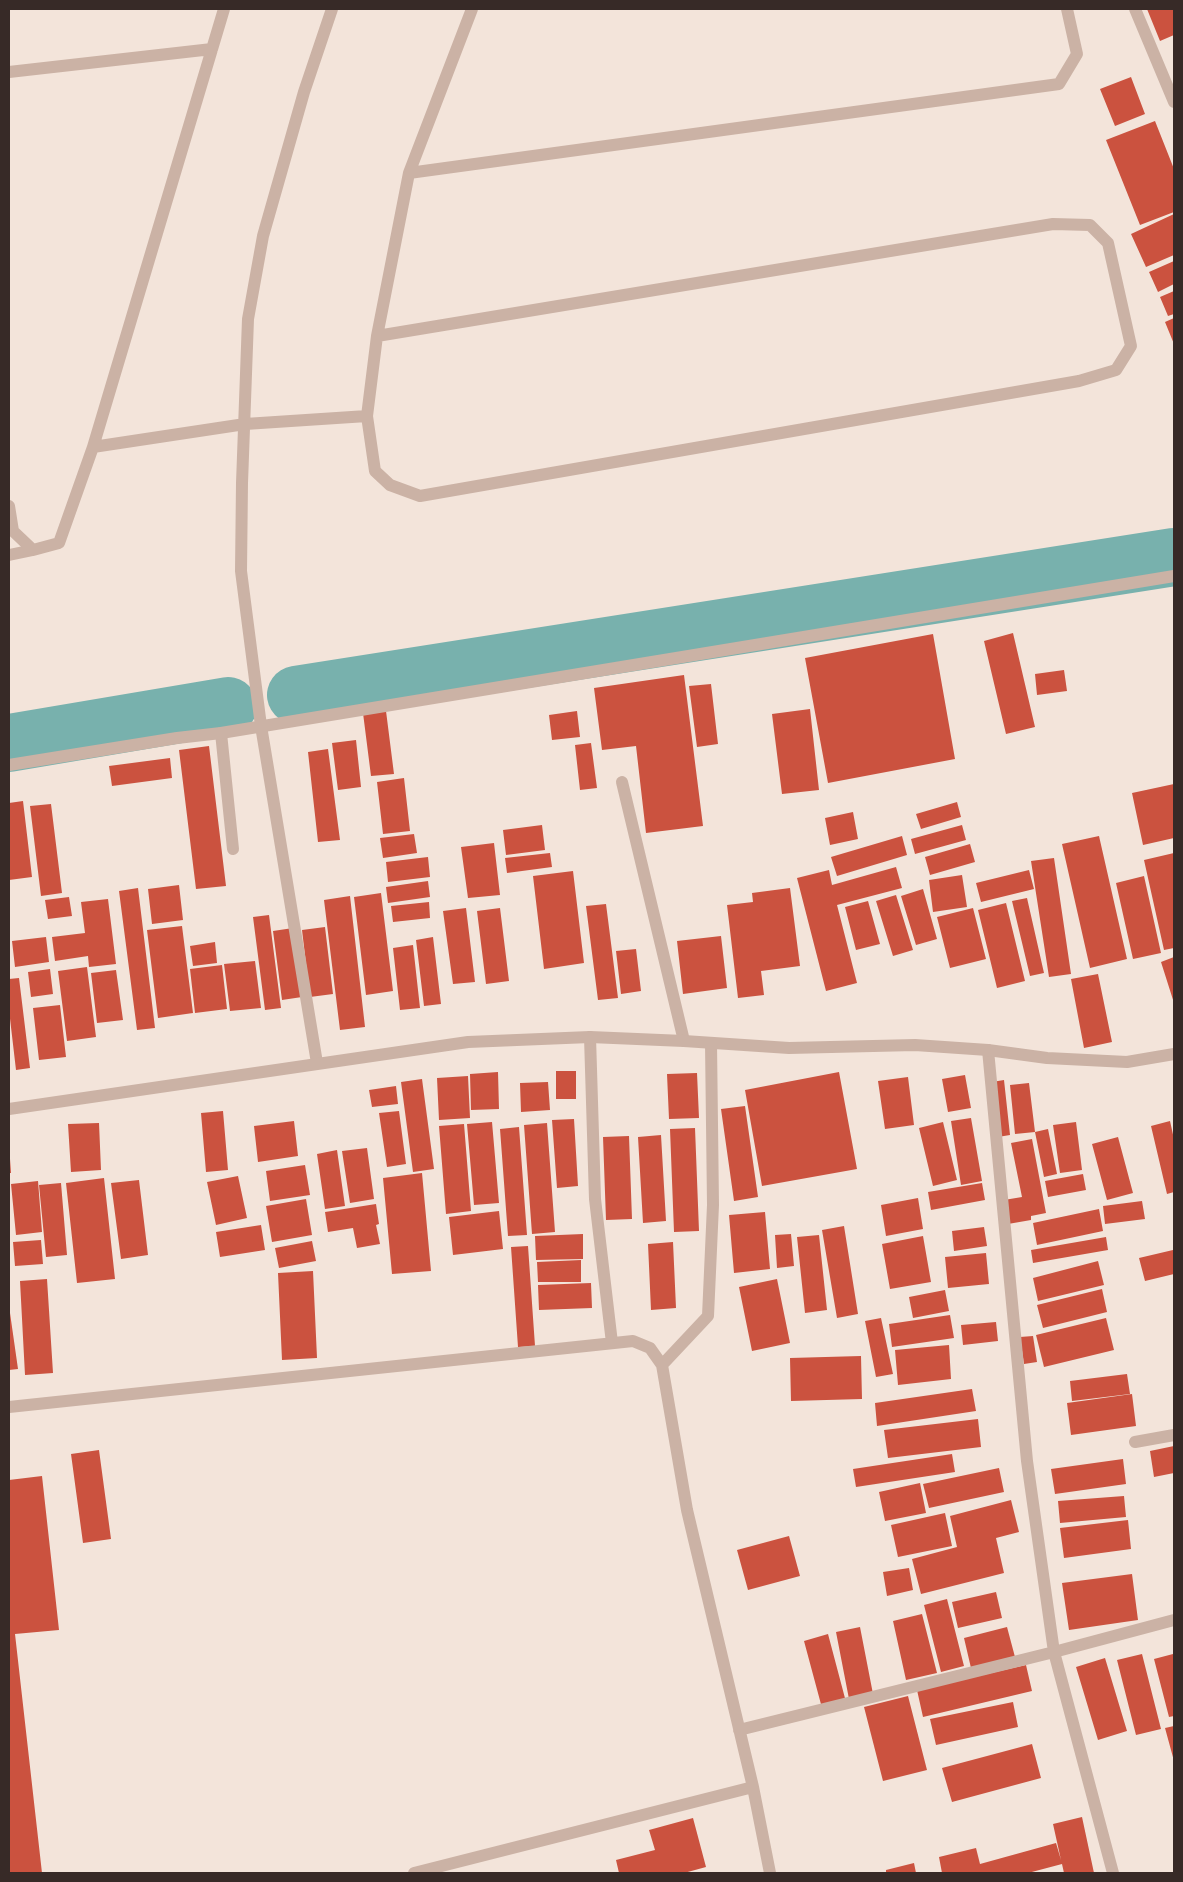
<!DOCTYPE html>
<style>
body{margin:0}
#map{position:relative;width:1183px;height:1882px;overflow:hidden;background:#f3e4da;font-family:Lato,sans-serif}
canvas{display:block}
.frame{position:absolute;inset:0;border:10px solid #372a27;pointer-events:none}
</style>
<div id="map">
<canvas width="1183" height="1882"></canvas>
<div class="frame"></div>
</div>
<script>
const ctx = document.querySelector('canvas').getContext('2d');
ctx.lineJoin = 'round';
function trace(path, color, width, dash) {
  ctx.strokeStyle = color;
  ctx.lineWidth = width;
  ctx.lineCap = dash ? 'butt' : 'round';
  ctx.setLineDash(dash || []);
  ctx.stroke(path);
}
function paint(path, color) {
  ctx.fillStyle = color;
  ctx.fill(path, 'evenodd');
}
trace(new Path2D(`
 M296,695l878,-138
 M9,743l219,-37`), '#78b1ad', 58);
paint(new Path2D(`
 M1147,9h27v26l-14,6z
 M1131,77l14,37 -30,12 -15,-37z
 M1155,121l19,48v43l-34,13 -34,-85z
 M1174,214v41l-28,12 -15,-33z
 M1174,261v23l-16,8 -9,-20z
 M1174,291v23l-6,2 -8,-19z
 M1174,318v26l-9,-22z
 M1013,633l22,94 -29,7 -22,-93z
 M933,634l22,125 -127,24 -23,-125z
 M1064,670l3,21 -30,4 -2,-21z
 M684,675l19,151 -57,7 -10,-87 -34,4 -8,-62z
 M711,684l7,60 -21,3 -8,-61z
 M810,709l9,81 -37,4 -10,-80z
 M386,711l8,63 -23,2 -8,-63z
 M577,711l3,26 -28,3 -3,-25z
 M356,740l5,47 -23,3 -6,-47z
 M591,743l6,45 -17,2 -5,-45z
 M209,746l17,140 -30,3 -17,-139z
 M328,749l12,91 -22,2 -10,-90z
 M170,758l2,20 -60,8 -3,-20z
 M404,778l6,53 -27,3 -6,-52z
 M1174,784v54l-31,7 -11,-52z
 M23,801l9,76 -23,3v-77z
 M957,802l4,15 -40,12 -5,-15z
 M51,804l11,89 -21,3 -11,-90z
 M853,812l5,27 -28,6 -5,-27z
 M542,825l3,25 -39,5 -3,-25z
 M962,825l4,15 -51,14 -4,-15z
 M414,834l3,19 -34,5 -3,-20z
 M902,836l5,19 -70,21 -6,-19z
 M1099,836l28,123 -37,9 -28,-124z
 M494,843l6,52 -32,3 -7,-51z
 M970,844l5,18 -45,13 -5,-18z
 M550,853l2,14 -45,6 -2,-15z
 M1174,853v95l-10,2 -20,-90z
 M428,857l2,20 -42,5 -2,-20z
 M1054,858l17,116 -22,3 -18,-116z
 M896,867l6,21 -65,17 20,78 -31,8 -29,-113 32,-8 3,15z
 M1029,870l5,19 -53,13 -5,-19z
 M573,871l11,92 -40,6 -11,-93z
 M962,875l5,32 -34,5 -4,-32z
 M1144,876l17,77 -28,6 -17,-76z
 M428,881l2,16 -42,6 -2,-16z
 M179,885l4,35 -31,4 -4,-35z
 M138,888l17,140 -18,2 -18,-139z
 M790,888l10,78 -39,5 3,24 -26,3 -11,-93 26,-3 -1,-9z
 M923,889l14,50 -21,6 -15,-49z
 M381,893l12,98 -27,4 -12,-98z
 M896,895l17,55 -20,6 -17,-55z
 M350,896l15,131 -25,3 -16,-130z
 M69,897l3,19 -24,3 -3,-19z
 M1027,898l17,75 -14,3 -18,-75z
 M108,899l8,65 -27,3 -1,-11 -33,5 -3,-24 33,-4 -4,-31z
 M868,901l12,43 -24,6 -11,-43z
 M429,902l1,16 -37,4 -2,-16z
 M1006,903l19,78 -28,7 -19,-78z
 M606,904l12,94 -20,2 -12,-94z
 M466,908l9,74 -22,2 -10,-73z
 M500,908l9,73 -23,3 -9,-73z
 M973,908l13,51 -36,9 -13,-51z
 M269,915l12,93 -16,2 -12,-93z
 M182,926l11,87 -35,5 -11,-88z
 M325,927l8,67 -23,3 -8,-67z
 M293,928l9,69 -20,3 -9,-69z
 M721,936l6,52 -44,6 -6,-53z
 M46,937l3,25 -34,5 -3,-26z
 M433,937l8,67 -17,2 -8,-66z
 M215,942l2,21 -24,3 -3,-20z
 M413,945l7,63 -20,2 -7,-62z
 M636,949l5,42 -20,3 -5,-43z
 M1174,957v46l-13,-41z
 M255,961l6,47 -31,3 -6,-47z
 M222,965l5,44 -32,4 -5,-44z
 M87,967l9,70 -29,4 -9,-70z
 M50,969l3,25 -22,3 -3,-25z
 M116,970l7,50 -26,3 -6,-50z
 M1098,974l14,68 -28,6 -13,-69z
 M19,978l11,90 -14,2 -7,-60v-31z
 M60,1005l6,52 -27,3 -6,-52z
 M556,1071h20v28h-20z
 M498,1072l1,37 -28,1 -1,-36z
 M839,1072l18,97 -95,17 -17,-96z
 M697,1073l2,45 -30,1 -2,-45z
 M965,1075l6,33 -23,4 -6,-33z
 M468,1076l2,42 -31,2 -2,-42z
 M908,1077l6,48 -29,4 -7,-48z
 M422,1079l12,90 -21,3 -12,-90z
 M1004,1080l6,55 -12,2 -6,-55z
 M548,1082l2,28 -29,2 -1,-29z
 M1029,1083l6,49 13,-3 9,45 -13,3 -9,-45 -20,2 -5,-49z
 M396,1086l2,18 -26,3 -3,-17z
 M745,1106l13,91 -24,4 -13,-92z
 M223,1111l5,59 -22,2 -5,-59z
 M399,1111l7,53 -19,3 -8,-54z
 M971,1118l11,63 -21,4 -10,-64z
 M574,1119l4,67 -21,2 -5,-68z
 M294,1121l4,35 -40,6 -4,-36z
 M1170,1121l4,18v53l-7,2 -16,-68z
 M492,1122l7,81 -25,2 -7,-81z
 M943,1122l14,58 -24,6 -14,-58z
 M1076,1122l6,48 -22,3 -7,-48z
 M99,1123l2,47 -30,2 -3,-48z
 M547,1123l8,109 -23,2 -8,-109z
 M464,1124l7,87 -25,3 -7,-88z
 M519,1127l8,108 -19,1 -8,-107z
 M695,1128l4,103 -25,1 -4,-103z
 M661,1135l5,86 -23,2 -5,-86z
 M629,1136l3,83 -26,1 -3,-83z
 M1118,1137l15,56 -26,7 -15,-56z
 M1032,1139l14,74 -15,3v4l-23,4 -4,-24 18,-3 -11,-54z
 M367,1148l7,51 -24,4 -8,-52z
 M337,1150l8,56 -20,3 -8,-55z
 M9,1159h1l1,14h-2z
 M305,1165l5,30 -40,6 -4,-30z
 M422,1173l9,98 -39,3 -9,-96z
 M1083,1174l3,16 -38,7 -3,-16z
 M238,1176l9,42 -31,7 -9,-43z
 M104,1178l11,101 -38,4 -11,-100z
 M139,1180l9,75 -27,4 -10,-76z
 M38,1181l4,51 -26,3 -5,-51z
 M61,1183l6,72 -21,2 -7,-72z
 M982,1183l3,17 -54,10 -3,-18z
 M918,1198l5,31 -37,7 -5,-31z
 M306,1199l6,36 -40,7 -6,-36z
 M1142,1201l3,18 -40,5 -2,-18z
 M376,1204l3,20 -3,1 4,19 -23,4 -4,-20 -25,4 -3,-20z
 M1099,1209l4,22 -66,14 -4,-22z
 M499,1211l4,38 -50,6 -4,-38z
 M765,1212l5,57 -36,4 -5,-58z
 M261,1225l4,25 -45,7 -4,-25z
 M844,1226l14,88 -21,4 -15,-88z
 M984,1227l3,19 -33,5 -2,-20z
 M583,1234v25l-47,1 -1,-24z
 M791,1234l3,32 -17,2 -2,-33z
 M819,1235l8,75 -22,3 -8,-76z
 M923,1236l8,46 -41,7 -8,-45z
 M1106,1237l2,13 -75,13 -2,-13z
 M41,1240l2,24 -28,2 -2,-24z
 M312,1241l4,20 -37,7 -4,-20z
 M673,1242l3,66 -25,2 -3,-66z
 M528,1246l7,100 -17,1 -7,-100z
 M1173,1250l1,24 -29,7 -6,-23z
 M986,1253l3,31 -41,4 -3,-31z
 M581,1260v22h-43l-1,-20z
 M1098,1261l6,24 -66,16 -5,-23z
 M313,1271l4,87 -35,2 -4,-87z
 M47,1279l6,94 -28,2 -5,-94z
 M777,1279l13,64 -38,8 -13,-64z
 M591,1283l1,25 -53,2 -1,-25z
 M1102,1289l5,23 -64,16 -6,-23z
 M945,1290l4,21 -36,7 -4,-21z
 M10,1313l8,56 -9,1v-56z
 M950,1315l4,23 -62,9 -3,-23z
 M881,1318l12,56 -17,3 -11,-56z
 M1106,1318l8,32 -70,17 -8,-32z
 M996,1322l2,19 -35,4 -2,-20z
 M1033,1336l4,26 -13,2 -4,-27z
 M949,1345l2,34 -53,6 -3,-35z
 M861,1356l1,43 -71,2 -1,-43z
 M1127,1374l3,20 -58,7 -2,-20z
 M972,1389l4,22 -99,15 -2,-23z
 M1132,1394l4,32 -65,9 -4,-32z
 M978,1419l3,28 -93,11 -4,-28z
 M1174,1446v27l-20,4 -4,-26z
 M99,1450l12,89 -28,4 -12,-89z
 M952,1454l3,18 -99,15 -3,-18z
 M1123,1459l3,25 -71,10 -4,-25z
 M999,1468l5,24 -75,16 -6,-24z
 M42,1476l17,154 -44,4 27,239h-33v-393z
 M920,1483l6,30 -41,8 -6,-29z
 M1124,1496l2,21 -66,6 -2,-22z
 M1011,1500l8,32 -23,6 8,35 -83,21 -9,-35 45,-12 -7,-31z
 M945,1513l7,33 -54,11 -7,-32z
 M1128,1520l3,29 -67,9 -4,-30z
 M789,1536l11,40 -52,14 -11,-40z
 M909,1568l4,22 -26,6 -4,-24z
 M1132,1574l6,46 -69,10 -7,-47z
 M996,1592l6,26 -44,10 -6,-26z
 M947,1599l17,67 -23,6 -17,-67z
 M922,1614l15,59 -31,7 -13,-59z
 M860,1627l13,67 -24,5 -13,-67z
 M1007,1627l8,30 -44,11 -7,-30z
 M828,1634l18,68 -24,6 -18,-67z
 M1142,1654l19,75 -25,6 -19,-75z
 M1173,1654l1,6v56l-5,1 -15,-58z
 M1105,1658l22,73 -29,9 -22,-73z
 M1026,1665l6,26 -109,26 -6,-27z
 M908,1696l19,74 -44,11 -19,-74z
 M1013,1702l5,25 -82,18 -6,-26z
 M1174,1726v35l-9,-33z
 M1032,1744l9,34 -89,24 -10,-34z
 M1082,1817l12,56h-30l-2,-9 -34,9h-86l-3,-16 37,-9 4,16 76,-21 5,17 -8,-36z
 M693,1818l13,49 -22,6h-65l-3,-13 39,-10 -6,-20z
 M914,1863l2,10h-30v-3z`), '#cb523f');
trace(new Path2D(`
 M221,733l12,116`), '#cbb2a5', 12);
trace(new Path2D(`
 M224,9l-131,438 152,-23 122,-8
 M1135,9l39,93
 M9,72l203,-23
 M409,173l650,-89 18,-30 -10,-45
 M1053,224l37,1 18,18 23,103 -15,24 -37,11 -659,115 -30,-11 -15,-14 -8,-55 10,-80z
 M377,336l32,-163 63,-164
 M9,506l4,25 20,19 26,-7 34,-96
 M9,555l24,-5
 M9,765l168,-27 44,-5 953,-157
 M622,782l62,259
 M590,1037l5,162 17,144
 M988,1050l39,411 27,191 59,221
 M317,1063l-56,-337 -20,-155 1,-88 6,-164 15,-83 41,-144 28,-83
 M662,1365l46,-49 5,-111 -2,-162
 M9,1407l624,-66 17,7 12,17 25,145 66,277 17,86
 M1135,1442l39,-7
 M739,1730l315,-78 120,-32
 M414,1873l339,-86`), '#cbb2a5', 12);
trace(new Path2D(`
 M9,1109l459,-67 122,-5 94,4 105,7 126,-3 73,5 59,8 80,4 47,-8`), '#cbb2a5', 12);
</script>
